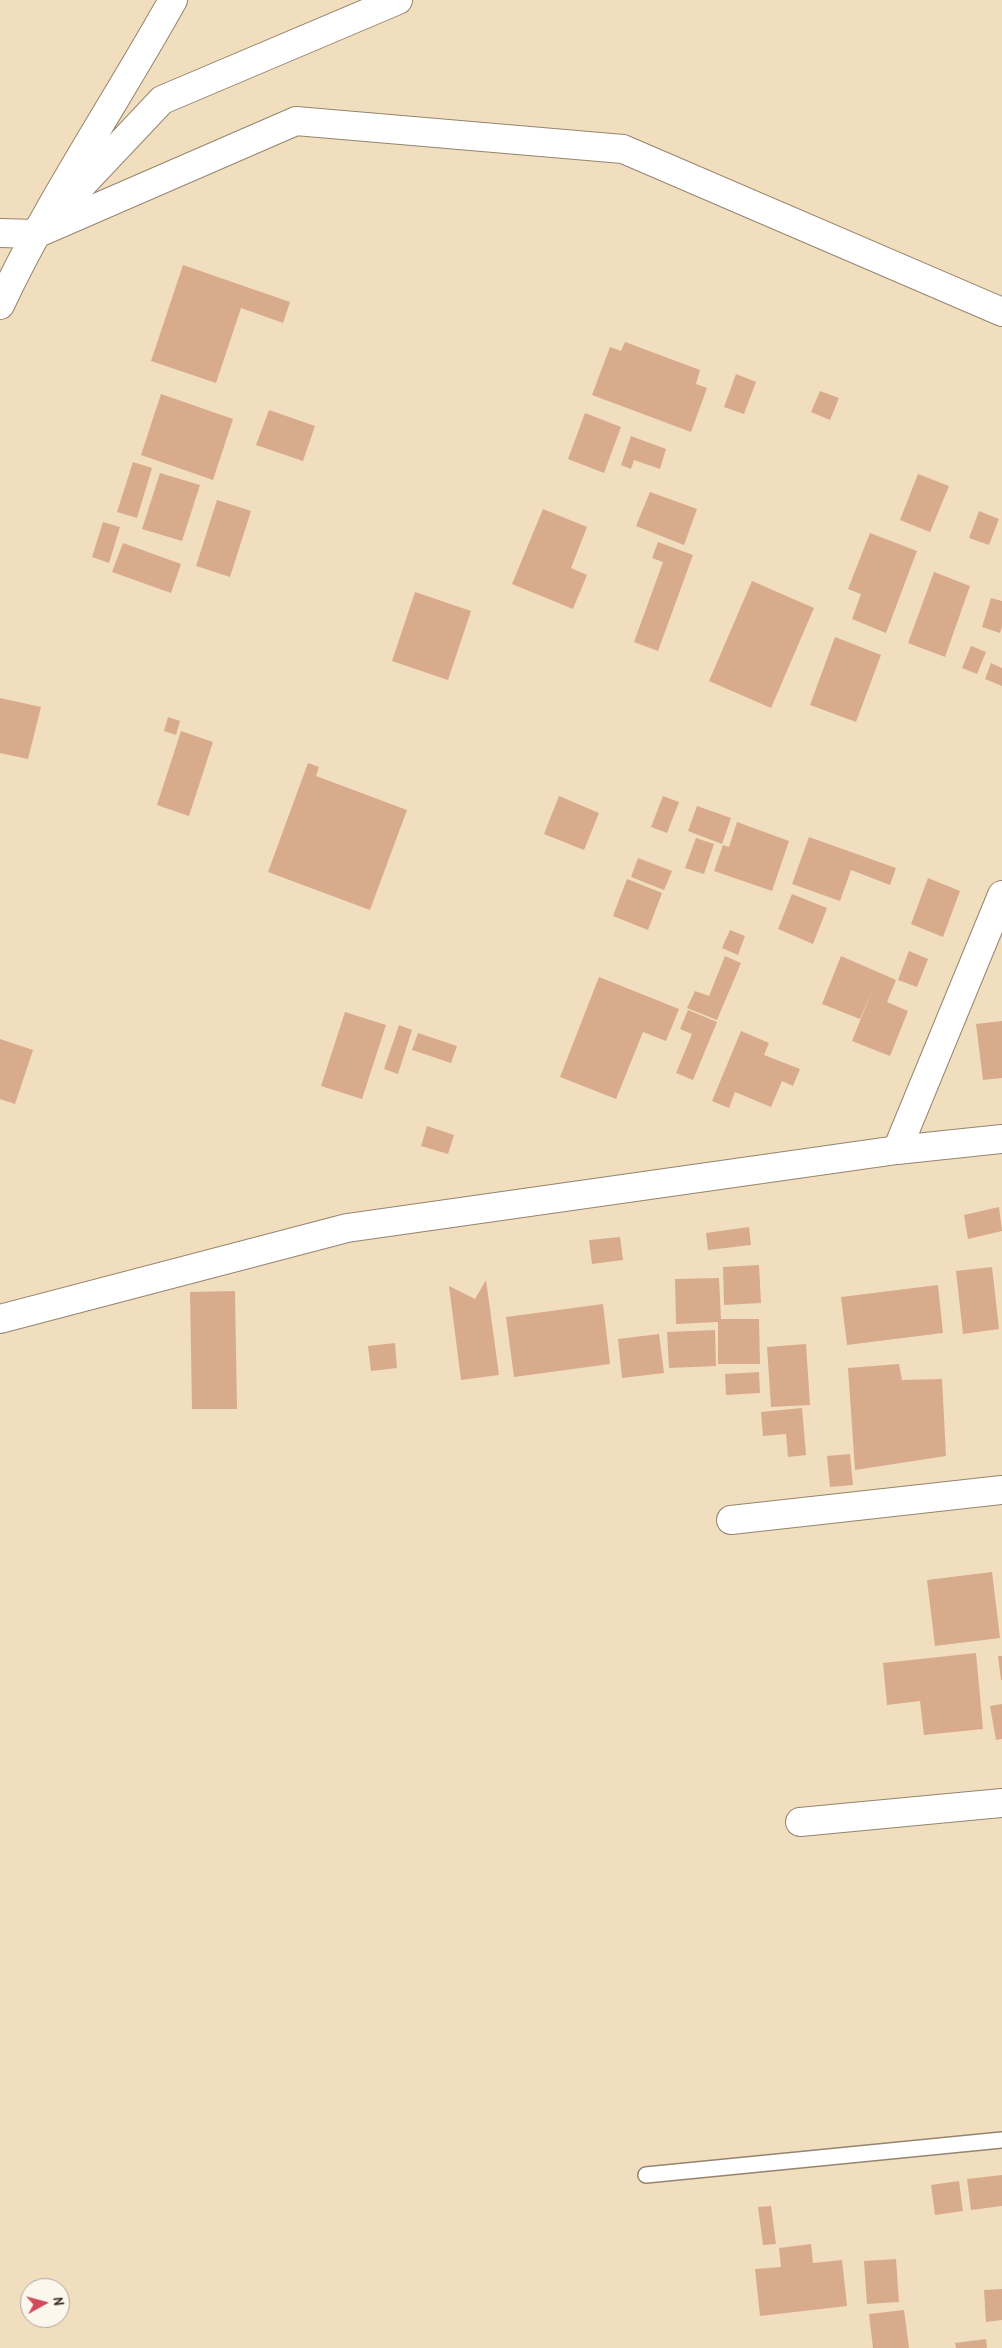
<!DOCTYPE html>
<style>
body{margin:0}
#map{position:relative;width:1002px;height:2348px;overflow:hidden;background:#f1debe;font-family:"Patrick Hand",sans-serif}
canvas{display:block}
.north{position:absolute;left:20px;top:2278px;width:50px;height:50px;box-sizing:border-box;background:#fbf7ec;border:1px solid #aea59a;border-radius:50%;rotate:83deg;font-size:14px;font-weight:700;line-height:20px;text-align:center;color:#3b2a1e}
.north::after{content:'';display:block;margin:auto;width:18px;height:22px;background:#d1495b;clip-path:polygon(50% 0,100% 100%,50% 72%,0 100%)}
</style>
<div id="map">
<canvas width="1002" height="2348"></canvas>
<div class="north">N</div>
</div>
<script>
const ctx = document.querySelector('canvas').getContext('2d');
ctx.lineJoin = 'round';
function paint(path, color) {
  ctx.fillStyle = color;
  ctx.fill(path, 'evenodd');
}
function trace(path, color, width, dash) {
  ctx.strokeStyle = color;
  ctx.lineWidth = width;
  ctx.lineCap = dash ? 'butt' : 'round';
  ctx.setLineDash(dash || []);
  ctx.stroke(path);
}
paint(new Path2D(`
 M183,265l107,37 -7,21 -42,-15 -25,75 -65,-22z
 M625,342l75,28 -4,14 11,4 -16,44 -99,-37 18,-48 11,4z
 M736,374l20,8 -12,32 -20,-7z
 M820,391l19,7 -9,22 -19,-8z
 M161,394l72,25 -20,61 -72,-25z
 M269,410l46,16 -12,35 -47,-16z
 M585,413l36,14 -17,46 -36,-14z
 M631,436l35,13 -6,20 -26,-9 -3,9 -10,-4z
 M133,462l19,6 -15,50 -20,-6z
 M160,473l40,12 -18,56 -40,-12z
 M918,474l31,12 -19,46 -30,-12z
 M650,492l47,17 -13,36 -48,-19z
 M217,500l34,11 -21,66 -34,-11z
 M543,509l44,18 -16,41 16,7 -14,34 -61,-25z
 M979,511l20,8 -10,26 -20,-7z
 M103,522l17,5 -11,36 -17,-6z
 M870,533l47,18 -31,82 -34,-14 9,-25 -13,-5z
 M658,542l35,13 -35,96 -24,-9 29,-80 -11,-4z
 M123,543l58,21 -10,29 -59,-21z
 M934,572l36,14 -25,71 -37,-14z
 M752,581l62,27 -43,100 -62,-27z
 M415,592l56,19 -23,69 -56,-19z
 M991,598l11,3v25l-2,7 -18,-6z
 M835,637l46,18 -25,67 -46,-17z
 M971,646l15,6 -9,22 -15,-6z
 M991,663l11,5v18l-17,-7z
 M0,698l41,9 -13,52 -28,-6z
 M168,717l12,4 -4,14 -12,-4z
 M181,731l32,11 -24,74 -32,-11z
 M308,763l11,4 -3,9 91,34 -37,100 -102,-38z
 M559,796l40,17 -15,37 -40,-16z
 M663,796l16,6 -12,31 -16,-6z
 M697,806l34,12 -9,26 -34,-13z
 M737,822l52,19 -17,50 -58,-20 9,-26 6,2z
 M809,837l87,31 -6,17 -39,-15 -11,31 -48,-17z
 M696,838l18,6 -10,30 -19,-6z
 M638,858l34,13 -8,19 -33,-13z
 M928,878l32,13 -17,46 -32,-13z
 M627,879l35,14 -14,37 -35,-14z
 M792,894l35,14 -14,36 -35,-15z
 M730,930l15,6 -7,19 -16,-7z
 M909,951l19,8 -11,28 -19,-7z
 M725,956l16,7 -24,57 -30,-12 8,-17 14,5z
 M841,956l55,24 -9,22 21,9 -18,45 -38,-15 20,-50 -12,28 -38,-15z
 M599,977l80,32 -13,32 -23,-9 -27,67 -56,-22z
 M688,1010l29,12 -24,58 -17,-7 16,-39 -12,-5z
 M345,1012l41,13 -24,74 -41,-13z
 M1002,1021v57l-19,2 -7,-56z
 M399,1025l13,5 -14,44 -14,-5z
 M741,1031l28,12 -5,12 36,14 -7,17 -11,-5 -11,26 -36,-15 -6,16 -17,-7z
 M418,1033l39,13 -6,17 -39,-13z
 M0,1039l33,11 -18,54 -15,-5z
 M427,1126l27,9 -6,19 -27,-8z
 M999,1207l3,24 -34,8 -4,-24z
 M749,1227l2,18 -43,5 -2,-17z
 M620,1237l3,23 -31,4 -3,-24z
 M759,1265l2,38 -37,2 -1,-38z
 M992,1267l7,62 -36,5 -7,-63z
 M719,1278l2,41h38l1,45h-42v-42l-42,2 -1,-45z
 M486,1280l13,95 -38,5 -12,-94 26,13z
 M938,1285l5,48 -96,12 -6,-48z
 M235,1291l2,118h-45l-2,-117z
 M603,1304l7,60 -96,13 -8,-60z
 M715,1330l1,36 -47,2 -2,-36z
 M659,1334l5,39 -42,5 -4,-39z
 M395,1343l2,25 -26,3 -3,-25z
 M806,1344l4,61 -39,2 -4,-60z
 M899,1364l3,16 40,-1 4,77 -91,14 -7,-102z
 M759,1372l1,21 -34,2 -1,-21z
 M802,1408l4,47 -18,2 -2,-23 -23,2 -2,-24z
 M850,1454l3,31 -23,2 -3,-31z
 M992,1572l8,66 -65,8 -8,-66z
 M976,1653l7,76 -59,6 -4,-34 -33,4 -4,-42z
 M998,1656h4v24h-1z
 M1002,1704v35l-6,1 -6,-34z
 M1002,2175v31l-31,4 -4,-31z
 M959,2181l4,30 -28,4 -4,-30z
 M771,2206l5,38 -13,1 -5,-38z
 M811,2244l2,19 29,-3 5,46 -87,10 -5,-47 26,-2 -2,-19z
 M896,2259l3,43 -32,2 -3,-43z
 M1002,2289v31l-16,2 -2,-32z
 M904,2310l5,38h-36l-4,-34z
 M986,2339l1,9h-31l-1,-5z`), '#d9ab8d');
const service = new Path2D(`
 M646,2175l356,-35`);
const minor = new Path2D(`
 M44,225l118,-125 236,-100
 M0,233l36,1 260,-113 327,28 379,163
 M0,305c50,-106 116,-203 173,-305
 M897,1150l105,-255
 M0,1319l347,-91 550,-78 105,-11
 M731,1520l271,-30
 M800,1822l202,-19`);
trace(service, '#96846e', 18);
trace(minor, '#96846e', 30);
trace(service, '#fff', 15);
trace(minor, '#fff', 28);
</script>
